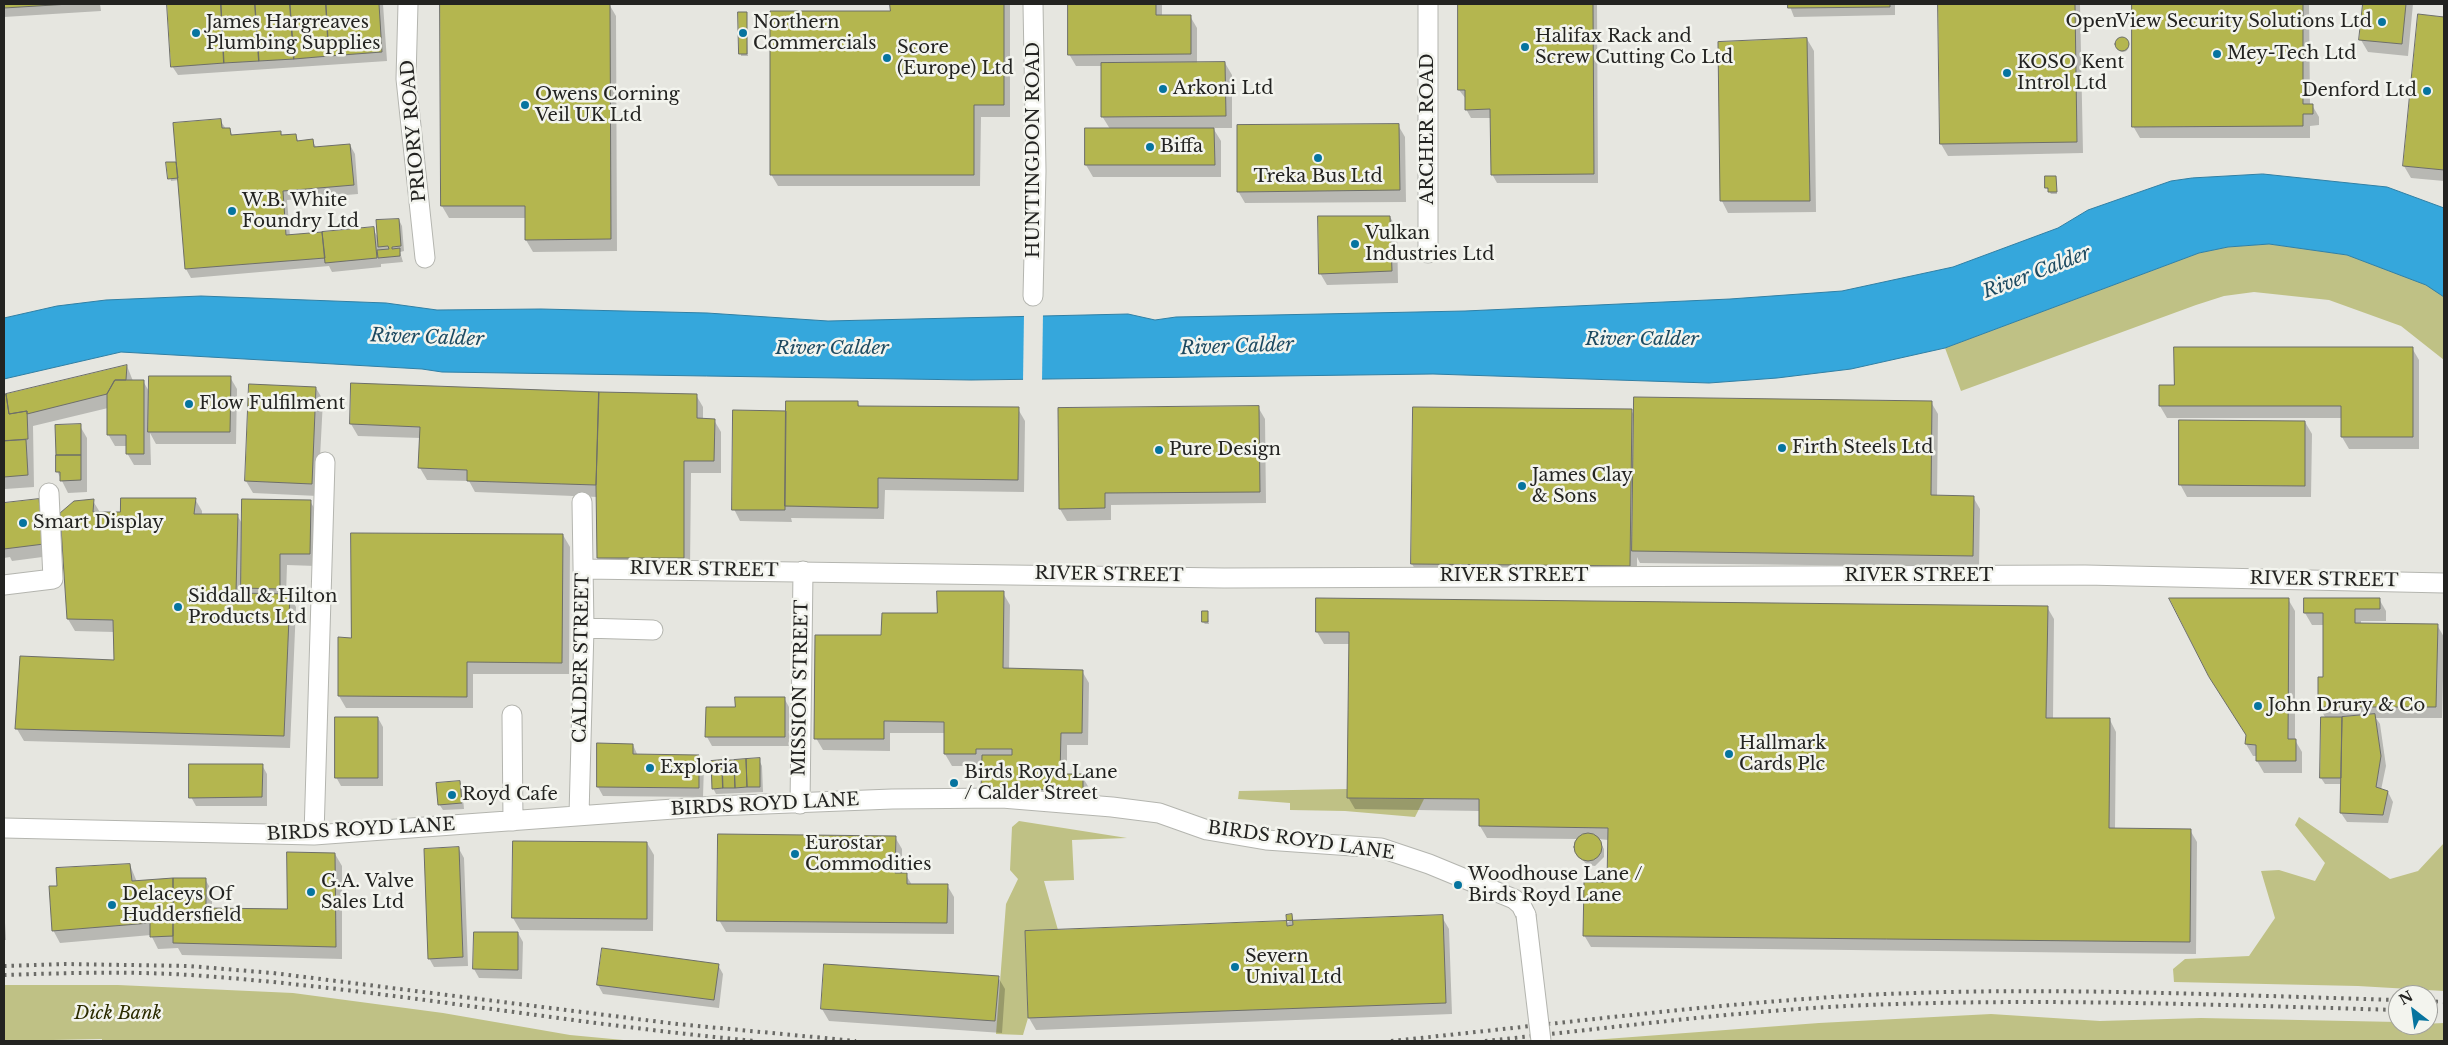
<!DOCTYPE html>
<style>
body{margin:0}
#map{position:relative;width:2448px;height:1045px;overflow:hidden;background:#e6e6e0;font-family:"Libre Baskerville",serif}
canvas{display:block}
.frame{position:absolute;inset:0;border:5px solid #232321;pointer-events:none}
.north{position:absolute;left:2388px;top:985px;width:50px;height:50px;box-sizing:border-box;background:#f3f4ee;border:1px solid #a0a09c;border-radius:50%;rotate:330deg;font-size:14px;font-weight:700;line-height:20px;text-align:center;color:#232321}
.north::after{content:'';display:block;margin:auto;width:18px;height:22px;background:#06749f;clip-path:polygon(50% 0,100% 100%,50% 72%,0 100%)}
</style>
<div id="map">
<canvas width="2448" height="1045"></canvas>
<div class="frame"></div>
<div class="north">N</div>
</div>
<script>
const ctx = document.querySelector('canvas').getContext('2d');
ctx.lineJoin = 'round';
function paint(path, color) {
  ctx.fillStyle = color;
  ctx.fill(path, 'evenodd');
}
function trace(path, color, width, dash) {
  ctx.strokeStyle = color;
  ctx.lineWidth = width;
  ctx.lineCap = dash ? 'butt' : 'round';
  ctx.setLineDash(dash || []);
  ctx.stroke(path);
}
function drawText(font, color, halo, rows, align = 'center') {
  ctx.font = font + ' "Libre Baskerville",serif';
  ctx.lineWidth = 5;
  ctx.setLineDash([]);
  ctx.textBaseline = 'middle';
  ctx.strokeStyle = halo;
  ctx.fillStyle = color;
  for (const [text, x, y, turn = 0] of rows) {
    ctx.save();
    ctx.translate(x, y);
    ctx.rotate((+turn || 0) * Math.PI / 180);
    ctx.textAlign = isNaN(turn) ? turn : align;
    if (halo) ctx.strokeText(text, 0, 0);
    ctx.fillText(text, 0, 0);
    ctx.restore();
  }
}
paint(new Path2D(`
 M2269,244l78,11 80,30 17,12v63l-43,-34 -72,-26 -75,-8 -30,4 -28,9 -235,86 -16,-43 254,-95 29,-6z
 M1347,789v9l77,1 -9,18 -70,-6 -55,-1v-7l-52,-4 1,-8z
 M2299,817l91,62 28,-8 26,-28v148l-86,-5 -184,-4 -1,-13 12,-10 64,-3 26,-38 -14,-47 18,-1 36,11 10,-18 -30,-38z
 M1019,821l108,17 -55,2 2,40 -30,1 14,49 -33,1 3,87 -5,17 -27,-1 10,-130 12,-25 -8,-9 2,-43z
 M4,985h114l175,8 150,20 127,22 64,6h-532v-2l-98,2z
 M1991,1014l109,7 101,-3 197,4v3l46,-2v18h-865l240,-18z`), '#bfc185');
const water = new Path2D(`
 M2263,174l124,13 57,21v89l-18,-12 -79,-30 -78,-11 -41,3 -29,6 -254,95 -94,21 -74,9 -68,5 -276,-9 -462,6 -529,-8 -20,-3 -301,-17 -117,27v-61l53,-12 49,-6 95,-4 185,7 51,7 104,-1 166,4 121,8 300,-7 27,6 21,-3 289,-6 265,-12 112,-8 111,-24 105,-39 30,-18 83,-29 21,-3z`);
paint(water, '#35a7dc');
trace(water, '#307fa4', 1);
paint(new Path2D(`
 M1043,313l-1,69h-19l1,-68z`), '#e6e6e0');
paint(new Path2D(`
 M4,4h96l1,7 -97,6z
 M168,4h215l4,57 -209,14 -6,-9z
 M609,4l7,12 1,235 -84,1 -7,-12v-22h-77l-7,-12z
 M891,4l119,1v112h-29l-1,69h-202l-7,-12 120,-162z
 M1069,4h93v12h28l7,12v35h28l7,12v53h-19l8,13v36h-128l-7,-12 24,-36 -8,-13v-50h-26l-7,-12z
 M1459,4h138l1,179h-101l-5,-9v-56h-21l-5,-9v-10l-7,-9z
 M1789,4h106v11l-101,2z
 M1939,4h141l3,149 -135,3 -7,-12z
 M2133,4h176l1,101h2l7,12v8l-9,1v12h-170l-7,-12z
 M2364,4h49l-5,52 -40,-4 -7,-12z
 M746,13l2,43h-7l-2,-42z
 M2419,16l25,2v163l-33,-3 -7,-12z
 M1807,39l7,12 2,161 -88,1 -6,-12z
 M2117 46a6 6 0 1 1 12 0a6 6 0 1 1-12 0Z
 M220,120l6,9h3l4,7 47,-4 3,4 12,-1 4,7 13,-1 5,7 33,-3 5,9 3,40 -71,6 3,36 83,-7 6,10 20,-19 3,6 2,25 -4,1 3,10 -22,2v3l-49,5 -3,-6 -138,12 -5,-9 -7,-89 -8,1 -3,-17 10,-1z
 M1398,125l7,12 1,65 -161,1 -7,-12z
 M2055,177l2,17h-6l-5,-7z
 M1390,217l7,12 1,54 -71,2 -7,-12z
 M2412,348l7,12v89h-70l-7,-12v-19h-175l-7,-12 16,-20z
 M127,366l6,15h10l7,12 80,-16 7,12 -1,55h-80l-6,-11 1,32h-17l-7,-12v-7h-12l-7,-12v-26l-75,18 1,61 -29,2 -1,-94z
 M352,384l344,11 7,12v13h11l7,12v41h-30l-1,97h-85l-7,-12v-61l-123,-5 -6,-11 -42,-1 -7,-12 1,-30 -63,-2 -7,-12z
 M316,388l7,12 -5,96 -65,-3 -7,-12z
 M1931,402l7,12 -1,83h36l7,12 -1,58 -339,-4 -3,-6v20l-218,-1 -7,-12 219,-154 4,7z
 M858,403l2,4 158,2 7,12 -1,71 -139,-2 -1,29 -93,-1 1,4 -52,-1 -6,-12z
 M1258,407l7,12 1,84 -155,2v15l-44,1 -7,-12z
 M2305,422l7,12 -1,63h-124l-7,-13z
 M80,426l7,12v54l-19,1 -11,-22z
 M195,499l7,12v4h35l6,10 67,-24 7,12 -1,53 -29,-1 -1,30h3l7,12 -6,141 -266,-7 -7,-12 99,-68 -2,-29 -39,-1 -7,-12 25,-118 8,13 21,-1z
 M38,500l7,12 5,44 -38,5 -2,-4 -6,1v-54z
 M563,535l7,12 -1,127h-96v34h-127l-7,-12 13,-57z
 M1003,593l7,12 -1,65 73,1 7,12 -1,62h-21v30l15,1 7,12v14l-100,-1 -6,-35h-31l-7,-12 1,-21h-56v18l-67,-1 -7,-12 67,-102 55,-22z
 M2288,599l7,12v129l7,12v21h-38l-7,-12v-5h-4l-7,-12z
 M2306,599h73l7,12v10h-25v3l76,1 7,12 -2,81h-66l4,6 6,42 -5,24 7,2 5,10 -5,21 -41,-1 -6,-9 1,-29h-17l-4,-6 5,-59 -7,-13 5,-28v-53h-12l-7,-12z
 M2047,607l7,12 -1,100 57,1 6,12 -1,97 75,1 7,12 -1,112 -605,-7 -7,-12 24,-51 1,-44 -11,-1 6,10v8l-9,9 -8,-1 -10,-12v-14l-90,-1 -7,-12v-15l-125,-2 -7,-12 2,-153h-26l-7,-12z
 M1207,613l2,11h-4l-2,-2z
 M784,698l5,9v39h-77l-5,-9 29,-29z
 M378,718l5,9v59h-42l-5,-9z
 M599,744l34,1 5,11h60l6,9 -1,32 -100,-1 -5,-9z
 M759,760l3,6 1,26 -47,2 -3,-6z
 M262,765l5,9v32h-71l-5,-9z
 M459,782l3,6 2,21 -21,1 -4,-6z
 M895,837l7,12v26h4l6,10h35l7,12v37l-228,-2 -7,-12z
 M647,843l7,12 -1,76 -133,-1 -7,-12z
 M459,849l5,9 4,108 -34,1 -5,-9z
 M335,854l7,12v93l-160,-4 -4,-7 -20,1 -7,-14 -91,8 -7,-13 5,-43 72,-22 7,17 68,-3 7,12v18l76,1z
 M4,905l2,35h-2z
 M1292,916l1,6 149,-5 7,12 3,85 -416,16 -7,-12 260,-96z
 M475,933h43l5,9 -1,37 -43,-1 -5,-9z
 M718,965l5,9 -4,34 -116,-14 -5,-9z
 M998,977l7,12 -3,44 -173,-12 -7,-12z`), '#0003');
const building = new Path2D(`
 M4,4h66l-66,4z
 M167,4h54l3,59 -53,4z
 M221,4h34l4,57 -35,2z
 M255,4h35l4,55 -35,2z
 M290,4h36l3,52 -35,3z
 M326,4h53l3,48 -53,4z
 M440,4h170l1,235 -86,1v-34h-84z
 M890,4h114v101h-30v70h-204v-164h120z
 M1068,4h88v11h35v39l-123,1z
 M1458,4h135l1,170 -103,1 -1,-66 -25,1v-20h-7z
 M1788,4h102v3l-102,1z
 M1938,4h137l2,138 -137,2z
 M2132,4h171v100h10v10h-10v12l-171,1z
 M2363,4h43l-4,40 -43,-4z
 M738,12h9v42h-8z
 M2418,14l26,3v153l-41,-4z
 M2115 44a7 7 0 1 1 14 0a7 7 0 1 1-14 0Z
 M1807,38l3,163h-90l-2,-159z
 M1225,62l1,54 -125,1v-54z
 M221,119l1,9h8l1,7 50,-4v4l15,-1 1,7 16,-2 1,8 36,-3 4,41 -71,6 3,44 36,-3 3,26 -140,11 -12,-146z
 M1399,124l1,66 -163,2v-67z
 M1085,128h129l1,37h-130z
 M166,162h10l2,16 -10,1z
 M2045,176h11l1,16h-9v-4h-3z
 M1318,216h72l2,55 -73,3z
 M399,219l2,27 -9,1v2l8,-1v8l-22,2 -1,-8 12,-1 -1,-3 -10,1 -2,-27z
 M374,227l3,31 -52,5 -3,-31z
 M2174,347h239v90h-72v-31h-182v-21h15z
 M127,365l-1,15h-11l-8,14 -80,20v-3l-18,3 -3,-20z
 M149,376h82l-1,56h-82z
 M115,380h29v74h-18v-19h-19v-41z
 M351,383l248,9 -3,93 -129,-4v-11l-49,-2 2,-41 -70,-3z
 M249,384l67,3 -4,97 -67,-3z
 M599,392l98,2v24l18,1 -1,42h-30v97h-87l-1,-73z
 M4,394h2l3,20 18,-3 1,28 -24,2z
 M1634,397l298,4 -1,94 43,1 -1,60 -341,-5z
 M786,401h72v5l161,1 -1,73 -140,-2v30l-93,-2z
 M1259,406l1,86 -155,1v15l-46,1 -1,-101z
 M1413,407l219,2 -2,157 -219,-2z
 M733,410l53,1 -1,99h-53z
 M2179,420l126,1v65l-126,-1z
 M81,424v31h-25l-1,-30z
 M26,440l2,35 -24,2v-36z
 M56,455h25v25l-21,1v-9h-4z
 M121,498h75l-2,16h44l-2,79 54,1 -6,142 -269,-7 5,-73 94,4 -1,-40 -46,-1 -7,-106 14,-12 20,-2 -1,13h27z
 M39,499l5,45 -40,5v-46z
 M242,499l69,1 -1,54h-30v35l-39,-1z
 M351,533l212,1 -1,129 -95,-1v35l-129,-1v-59l13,1z
 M937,591h67l-1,77 80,2 -1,63h-21l-1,41h23v16l-102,-1 1,-34h30v-6h-36v5h-32v-32l-60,-1v18h-70l1,-104h66l1,-22h55z
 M1316,598l732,8 -2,112h64l-1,110 82,1 -1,113 -607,-6 1,-54h23l1,-54 -129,-2v-27l-132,-1 2,-166h-33z
 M2169,598h120l-1,141h8v22h-40v-16l-11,-1 1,-9 -37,-58z
 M2304,598h76v11h-25v14l83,1 -2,83h-118v-30h5v-64h-19z
 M1202,611h6v11h-6z
 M735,697h50v40h-80l1,-30h29z
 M2375,714l6,42 -5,31 12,4 -5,24 -43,-2 2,-96z
 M335,717h43v61h-43z
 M2321,717h21l-1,61h-21z
 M597,743l36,1v10l66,1v33l-102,-1z
 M760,758v29h-13l-1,-28z
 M746,759l1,28 -12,1 -1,-28z
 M722,760h12l1,28h-12z
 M722,760l1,28 -11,1 -1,-28z
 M189,764h74l-1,33 -73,1z
 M460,781l2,22 -24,2 -2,-22z
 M1574 847a14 14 0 1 1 28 0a14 14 0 1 1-28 0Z
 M718,834l178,2 -1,37h12v11h41l-1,39 -230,-2z
 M513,841l134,1v77l-135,-1z
 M459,847l4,110 -35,2 -4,-110z
 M287,852l48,1 1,94 -163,-4v-65h33v30l81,1z
 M130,864l2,17 41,-3v58l-23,1v-14l-98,8 -3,-45h8l-1,-18z
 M1292,914l1,11 -6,1 -1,-11z
 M1443,915l3,88 -418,15 -3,-87z
 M474,932h44v38l-45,-1z
 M602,948l117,16 -5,36 -117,-15z
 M824,964l175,12 -4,45 -174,-12z`);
paint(building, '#b4b64f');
trace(building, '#6d6e69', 1);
const minor = new Path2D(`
 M408,4l-2,75 19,179
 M1033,4l3,167 -3,125
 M1428,4v249
 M584,569l640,9 861,-3 359,8
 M4,585l49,-6 -4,-86
 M584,628l69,2
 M512,715l1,106
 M800,804l3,-233
 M579,815l5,-187 -2,-126
 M4,828l310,7 401,-29 177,-7 110,-1 110,9 47,6 48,17 59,10 115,8 48,16 85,35 7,6 5,10
 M314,835l11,-373`);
trace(minor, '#b4b5af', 21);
trace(minor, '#fff', 19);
trace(new Path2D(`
 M4,966l60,-2 125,2 84,7 404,51 179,17
 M4,975c61,-2 124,-4 186,0 190,13 377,49 566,66
 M2428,1001l16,1
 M2428,1011h16
 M1391,1041c158,-16 316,-37 474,-46 178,-9 356,0 533,5
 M1485,1041c128,-13 256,-31 384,-36 177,-7 353,0 529,5`), '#6a6a66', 4, [2.5, 5]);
const minorBridge = new Path2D(`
 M1526,915l15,126`);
trace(minorBridge, '#b4b5af', 21, []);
trace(minorBridge, '#fff', 19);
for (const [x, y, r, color] of [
 [2382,22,5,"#06749f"],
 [196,33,5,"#06749f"],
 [743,33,5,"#06749f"],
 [1525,47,5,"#06749f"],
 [2217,54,5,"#06749f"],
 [887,58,5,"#06749f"],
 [2007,73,5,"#06749f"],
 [1163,89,5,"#06749f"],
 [2427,91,5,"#06749f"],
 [525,105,5,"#06749f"],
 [1150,147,5,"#06749f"],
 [1318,158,5,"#06749f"],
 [232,211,5,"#06749f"],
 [1355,244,5,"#06749f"],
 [189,404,5,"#06749f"],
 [1782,448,5,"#06749f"],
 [1159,450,5,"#06749f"],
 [1522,486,5,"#06749f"],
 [23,523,5,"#06749f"],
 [178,607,5,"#06749f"],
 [2258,706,5,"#06749f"],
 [1729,754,5,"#06749f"],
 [650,768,5,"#06749f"],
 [954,783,5,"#06749f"],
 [452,795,5,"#06749f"],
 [795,854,5,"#06749f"],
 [1458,885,5,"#06749f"],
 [311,892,5,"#06749f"],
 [112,905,5,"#06749f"],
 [1235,967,5,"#06749f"]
]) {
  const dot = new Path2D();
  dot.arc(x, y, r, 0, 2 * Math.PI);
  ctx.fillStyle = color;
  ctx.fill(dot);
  trace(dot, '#f3f4ee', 2);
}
drawText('18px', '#232321', '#f3f4ee', [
 ["OpenView Security Solutions Ltd",2372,22,"right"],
 ["James Hargreaves",206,23],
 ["Plumbing Supplies",206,44],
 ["Northern",753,23],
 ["Commercials",753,44],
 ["Halifax Rack and",1535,37],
 ["Screw Cutting Co Ltd",1535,58],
 ["Score",897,48],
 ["(Europe) Ltd",897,69],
 ["Mey-Tech Ltd",2227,54],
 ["KOSO Kent",2017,63],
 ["Introl Ltd",2017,84],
 ["Arkoni Ltd",1173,89],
 ["Denford Ltd",2417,91,"right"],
 ["Owens Corning",535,95],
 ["Veil UK Ltd",535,116],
 ["Biffa",1160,147],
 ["Treka Bus Ltd",1318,177,"center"],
 ["W.B. White",242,201],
 ["Foundry Ltd",242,222],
 ["Vulkan",1365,234],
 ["Industries Ltd",1365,255],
 ["Flow Fulfilment",199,404],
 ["Firth Steels Ltd",1792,448],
 ["Pure Design",1169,450],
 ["James Clay",1532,476],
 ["& Sons",1532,497],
 ["Smart Display",33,523],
 ["Siddall & Hilton",188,597],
 ["Products Ltd",188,618],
 ["John Drury & Co",2268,706],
 ["Hallmark",1739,744],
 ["Cards Plc",1739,765],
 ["Exploria",660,768],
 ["Birds Royd Lane",964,773],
 ["/ Calder Street",964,794],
 ["Royd Cafe",462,795],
 ["Eurostar",805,844],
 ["Commodities",805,865],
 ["Woodhouse Lane /",1468,875],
 ["Birds Royd Lane",1468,896],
 ["G.A. Valve",321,882],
 ["Sales Ltd",321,903],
 ["Delaceys Of",122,895],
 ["Huddersfield",122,916],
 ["Severn",1245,957],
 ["Unival Ltd",1245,978]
], 'left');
drawText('18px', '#232321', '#f3f4ee', [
 ["ARCHER ROAD",1428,129,-90],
 ["PRIORY ROAD",414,131,-95],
 ["HUNTINGDON ROAD",1034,150,-90],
 ["RIVER STREET",704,570,1],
 ["RIVER STREET",1109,575,1],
 ["RIVER STREET",1514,576],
 ["RIVER STREET",1919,576],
 ["RIVER STREET",2324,580,1],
 ["CALDER STREET",582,658,-89],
 ["MISSION STREET",801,688,-89],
 ["BIRDS ROYD LANE",765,805,-3],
 ["BIRDS ROYD LANE",361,830,-3],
 ["BIRDS ROYD LANE",1301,841,8]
]);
drawText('italic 18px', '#2b2b00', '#f3f4ee', [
 ["Dick Bank",118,1014]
]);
drawText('italic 19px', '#1d4a61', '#f3f4ee', [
 ["River Calder",2037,273,-21],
 ["River Calder",427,338,2],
 ["River Calder",1642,340],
 ["River Calder",1237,347,-2],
 ["River Calder",832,349]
]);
</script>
